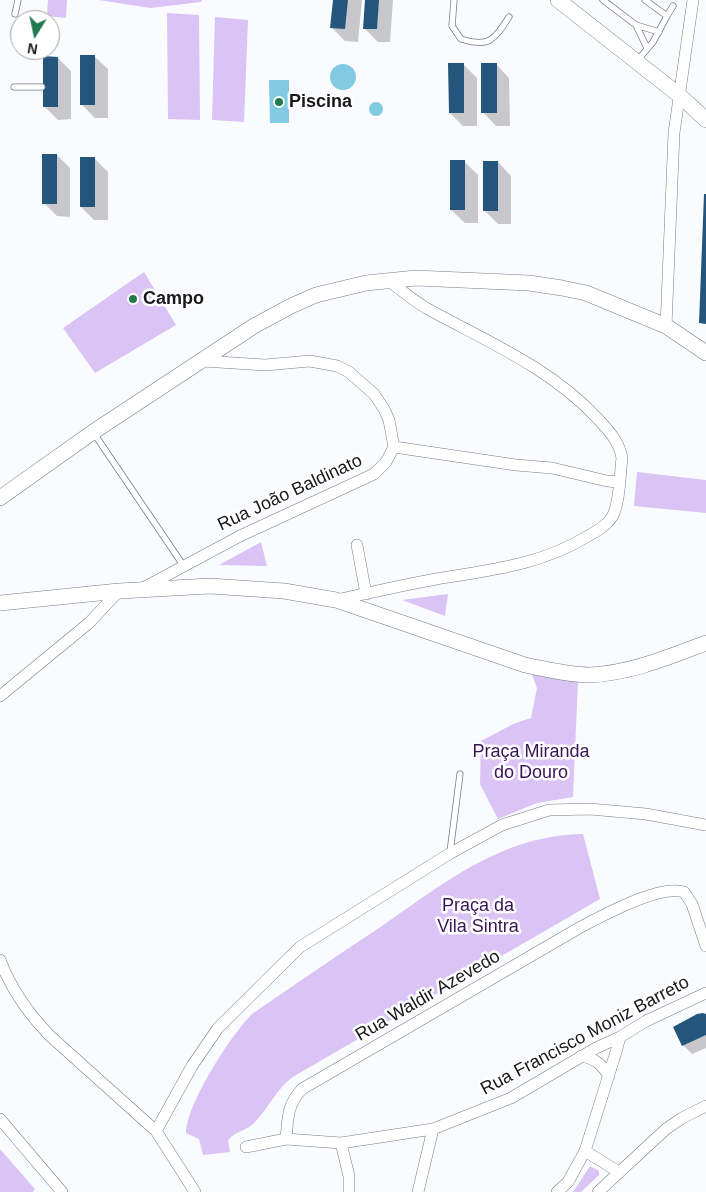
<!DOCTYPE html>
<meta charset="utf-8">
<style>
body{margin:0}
#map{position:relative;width:706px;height:1192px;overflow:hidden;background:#fafbff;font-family:Arial,sans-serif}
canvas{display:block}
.north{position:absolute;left:10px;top:10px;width:50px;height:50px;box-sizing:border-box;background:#fff;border:1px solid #a2a3a4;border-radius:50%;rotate:190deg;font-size:14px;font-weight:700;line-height:20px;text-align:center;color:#17191c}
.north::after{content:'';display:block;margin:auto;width:18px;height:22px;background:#217a4e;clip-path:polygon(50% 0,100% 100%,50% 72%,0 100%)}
</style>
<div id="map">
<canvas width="706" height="1192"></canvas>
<div class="north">N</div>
</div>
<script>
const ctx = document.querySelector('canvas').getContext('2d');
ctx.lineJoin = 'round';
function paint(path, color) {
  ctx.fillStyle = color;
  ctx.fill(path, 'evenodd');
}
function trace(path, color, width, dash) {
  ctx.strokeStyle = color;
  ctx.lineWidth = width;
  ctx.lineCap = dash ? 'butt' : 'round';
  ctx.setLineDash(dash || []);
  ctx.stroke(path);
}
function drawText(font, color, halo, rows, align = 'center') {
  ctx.font = font + ' Arial,sans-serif';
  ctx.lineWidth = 5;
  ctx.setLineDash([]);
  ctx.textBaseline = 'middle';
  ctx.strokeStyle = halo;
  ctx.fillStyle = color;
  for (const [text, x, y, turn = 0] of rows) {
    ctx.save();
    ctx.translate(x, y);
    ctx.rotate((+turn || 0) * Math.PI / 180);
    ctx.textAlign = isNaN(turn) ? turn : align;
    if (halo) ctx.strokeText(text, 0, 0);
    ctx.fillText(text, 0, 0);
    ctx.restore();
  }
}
paint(new Path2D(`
 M48,0h19l-1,18 -19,-2z
 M99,0h103l-1,2 -51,6z
 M167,13l32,2 1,105 -32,-1z
 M215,17l33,3 -4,102 -32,-2z
 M144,272l32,53 -81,48 -32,-45z
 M637,472l69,8v33l-72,-7z
 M261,542l6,24 -48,-1z
 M448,594l-3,22 -43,-16z
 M531,672l47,8 -5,117 -36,6 -39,16 -18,-35 1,-43 32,-17 18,-6 6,-30z
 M583,834l17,65 -304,176c-18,11 -26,31 -41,47 -9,10 -20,8 -27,19l2,11 -27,3 -4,-16 -13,-6c1,-30 45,-98 66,-119 43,-30 86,-59 130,-88 62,-43 121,-91 201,-92z
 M0,1149l35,40 -2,3h-33z
 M590,1166l9,5v4l-18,17h-8z`), '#dac3f5');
paint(new Path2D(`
 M330 77a13 13 0 1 1 26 0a13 13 0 1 1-26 0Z
 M269,80h20v43h-19z
 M369 109a7 7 0 1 1 14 0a7 7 0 1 1-14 0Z`), '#81cae2');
paint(new Path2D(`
 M334,0h28l-4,42 -13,-1 -14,-14z
 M366,0h27l-3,42h-12l-14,-14z
 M94,56l14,13v49h-13l-14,-14z
 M58,58l13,13v48l-13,1 -14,-14z
 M463,64l14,14v48h-14l-13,-13z
 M496,64l13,14 1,48h-14l-13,-14z
 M57,155l13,13v49l-13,-1 -13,-13z
 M94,158l14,14v48h-14l-13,-13z
 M464,161l14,14v48h-13l-14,-13z
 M498,162l13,14v48h-13l-14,-14z
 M706,1015v33l-14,6 -9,-9z`), '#0003');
paint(new Path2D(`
 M333,0h15l-3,29 -15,-1z
 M365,0h14l-2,29h-14z
 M80,55h15v50h-15z
 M43,56l15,1v50h-15z
 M448,63h16v50h-15z
 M481,63h16v50h-16z
 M42,154h15v50h-15z
 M80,157h15v50h-15z
 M450,160h15v50h-15z
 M483,161h15v50h-15z
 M704,194h2v130l-7,-1z
 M703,1013l3,1v21l-24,11 -9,-19 24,-13z`), '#23567a');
const service = new Path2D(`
 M454,0l-2,26 9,13c28,9 33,1 48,-22
 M603,0l33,25 23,7
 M15,14l3,-14
 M667,16l6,-10
 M636,25l11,23
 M637,61l16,-19 14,-26 -22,-16
 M14,87h28
 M93,432l90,133
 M450,852l10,-78`);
const minor = new Path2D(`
 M666,326l8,-193 19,-133
 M394,447l122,18 36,3 55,13 12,1
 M357,545l9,49
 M143,588l97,-52 134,-62 12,-12 8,-15 -5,-27 -5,-11 -10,-15 -25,-22 -12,-6 -27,-5 -45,4 -62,-4
 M336,600c33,-7 67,-15 100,-21 54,-9 105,-14 152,-43 9,-5 18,-10 24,-19 8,-13 8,-44 10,-59 -3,-17 -13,-27 -24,-39 -47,-51 -112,-78 -172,-111 -13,-8 -25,-18 -37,-27
 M0,696l89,-73 30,-32
 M0,960c11,29 28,53 49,75l107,96 39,61
 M581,1056c14,3 20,7 28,20
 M0,1119l62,73
 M156,1131l36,-65 26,-38 82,-81 149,-93 53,-29 47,-15 41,-1 56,5 60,11
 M286,1139c2,-21 1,-34 16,-50l277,-161c22,-12 81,-44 105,-36l8,12 14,42
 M341,1143l8,33v16
 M246,1147l40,-8 55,4 92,-14 78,-31 85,-50 24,-11 26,-16 60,-28
 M585,1151l34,21
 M418,1192l15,-63
 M557,1192l11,-10 17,-31 31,-99 4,-15
 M598,1192l68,-63 16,-11 24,-12`);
const tertiary = new Path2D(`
 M558,0l121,95 27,25
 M0,498l93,-66 161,-106 37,-20 25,-11 50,-12 50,-5 113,5 33,5 24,5 80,33 40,27
 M0,603l119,-12 91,-5 74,5 52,9 189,65c21,4 44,10 65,10 41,-2 79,-18 116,-32`);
trace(service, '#777b83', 7);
trace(minor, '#777b83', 12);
trace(tertiary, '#777b83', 16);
trace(service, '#fff', 5.5);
trace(minor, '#fff', 11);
trace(tertiary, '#fff', 15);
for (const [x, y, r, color] of [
 [279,102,5,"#217a4e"],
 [133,299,5,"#217a4e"]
]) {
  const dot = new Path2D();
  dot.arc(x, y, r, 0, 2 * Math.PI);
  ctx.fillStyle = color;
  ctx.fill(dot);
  trace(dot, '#fff', 2);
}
drawText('bold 18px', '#17191c', '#fff', [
 ["Piscina",289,102],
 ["Campo",143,299]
], 'left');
drawText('18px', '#17191c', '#fff', [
 ["Rua João Baldinato",290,493,-25],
 ["Rua Waldir Azevedo",428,996,-30],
 ["Rua Francisco Moniz Barreto",585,1036,-28]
]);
drawText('18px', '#381655', '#fff', [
 ["Praça Miranda",531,752],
 ["do Douro",531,773],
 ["Praça da",478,906],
 ["Vila Sintra",478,927]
]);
</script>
